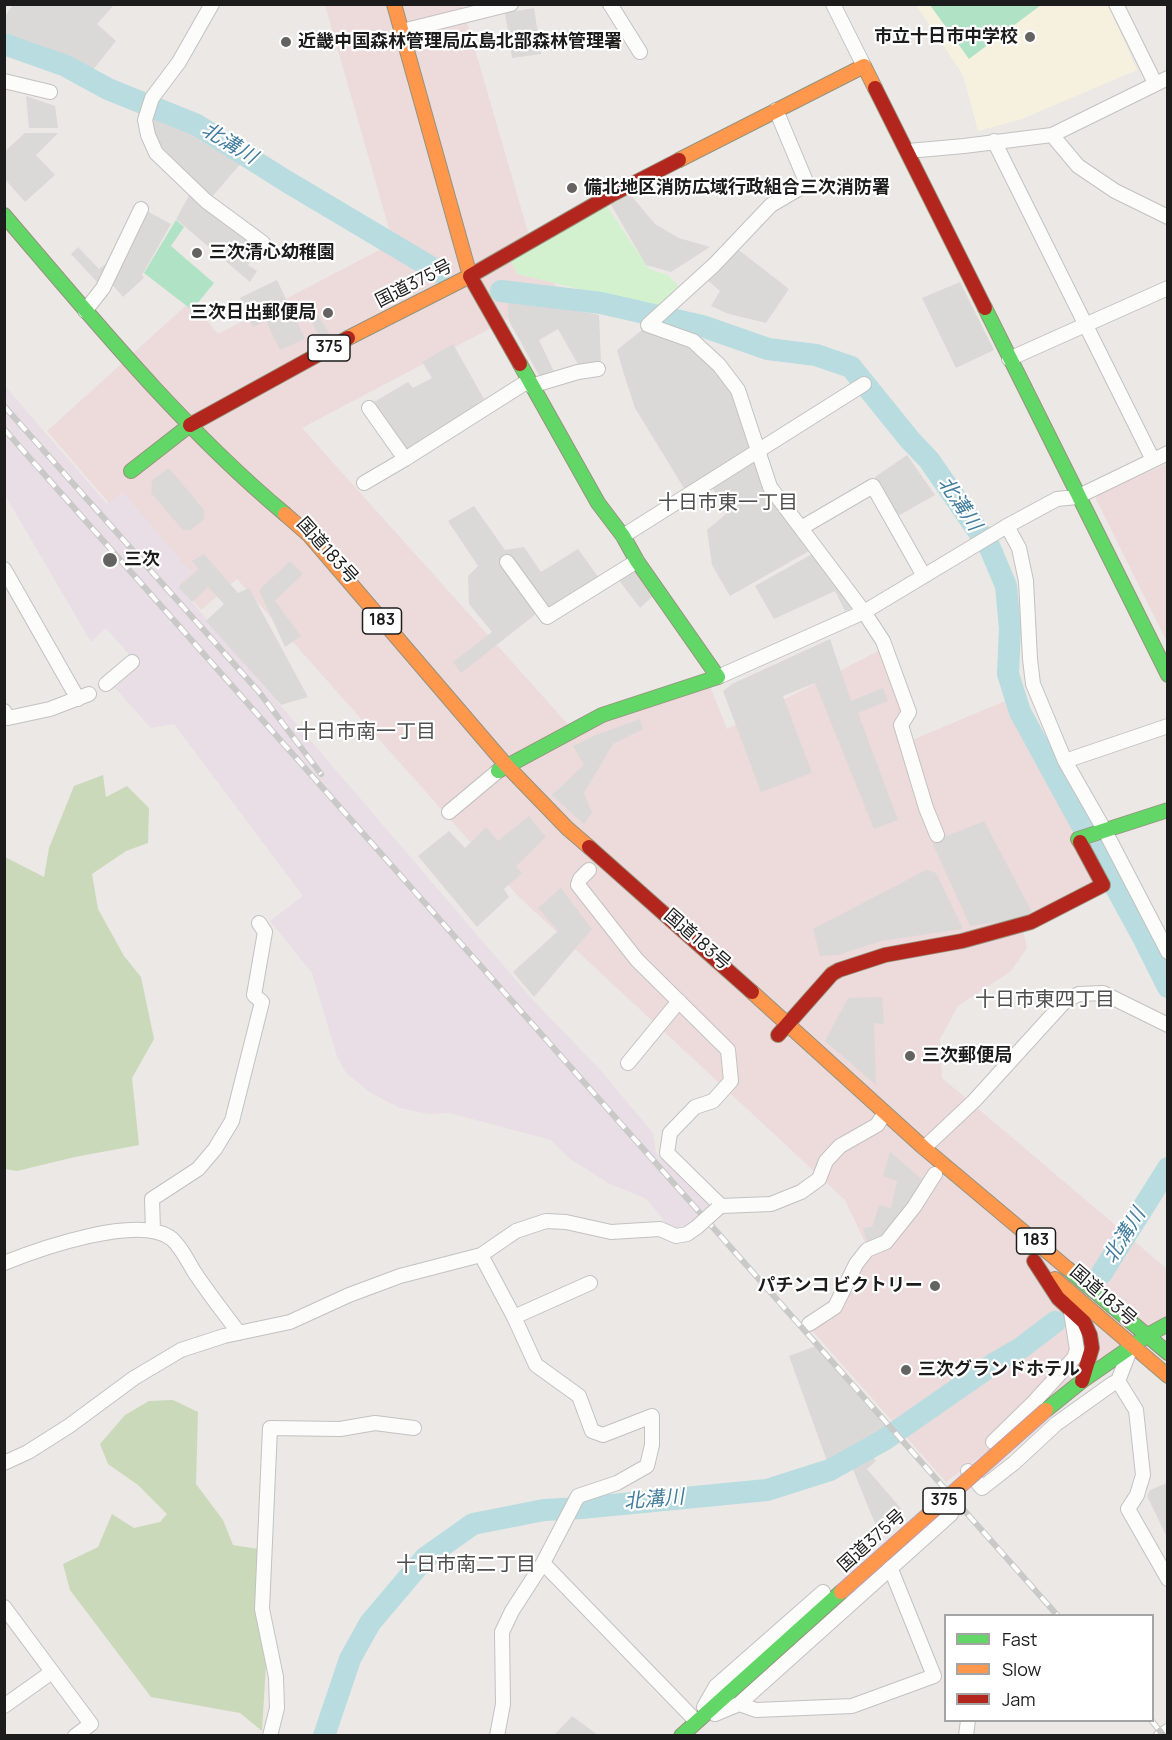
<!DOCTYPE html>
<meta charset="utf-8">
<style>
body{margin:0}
#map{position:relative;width:1172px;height:1740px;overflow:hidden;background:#ebe8e5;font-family:Manrope,sans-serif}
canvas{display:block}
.frame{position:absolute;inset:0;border:6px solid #1c1c1c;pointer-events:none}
.legend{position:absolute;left:944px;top:1614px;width:210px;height:108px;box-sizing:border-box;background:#fff;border:2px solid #a4a4a4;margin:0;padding:8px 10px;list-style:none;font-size:18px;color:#1c1c1c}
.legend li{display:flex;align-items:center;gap:12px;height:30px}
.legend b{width:30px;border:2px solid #a4a4a4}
</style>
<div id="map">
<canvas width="1172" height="1740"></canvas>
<div class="frame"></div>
<ul class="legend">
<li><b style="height:8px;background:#63d668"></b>Fast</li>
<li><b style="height:8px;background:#ff974d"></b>Slow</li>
<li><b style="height:8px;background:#b3261e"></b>Jam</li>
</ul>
</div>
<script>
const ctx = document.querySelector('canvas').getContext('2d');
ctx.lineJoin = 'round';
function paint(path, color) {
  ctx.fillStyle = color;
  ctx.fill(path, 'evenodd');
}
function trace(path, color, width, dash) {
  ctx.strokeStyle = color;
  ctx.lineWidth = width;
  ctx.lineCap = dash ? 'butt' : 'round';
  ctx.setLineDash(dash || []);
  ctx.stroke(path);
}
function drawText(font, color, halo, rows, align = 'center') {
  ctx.font = font + ' Manrope,"Noto Sans JP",sans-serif';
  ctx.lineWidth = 4.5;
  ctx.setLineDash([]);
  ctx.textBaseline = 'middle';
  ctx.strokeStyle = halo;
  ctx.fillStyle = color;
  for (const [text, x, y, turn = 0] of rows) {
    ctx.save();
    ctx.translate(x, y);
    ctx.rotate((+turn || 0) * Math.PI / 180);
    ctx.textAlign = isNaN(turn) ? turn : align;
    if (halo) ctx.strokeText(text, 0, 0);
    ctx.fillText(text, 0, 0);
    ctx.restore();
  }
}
paint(new Path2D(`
 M325,5h137l68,234 29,53 -257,136 272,303 133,-52 20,50 157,-81 23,62 -2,33 105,-44 11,31 88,152 -87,44 5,22 -16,23 -53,35 -18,33 2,39 225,191v55l-59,39 -162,119 -136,-154 60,-75 -25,-53 -326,-303 -282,-318 -36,31 -154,-179 144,-130 27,33 175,-91z
 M1167,464v178l-73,-147z`), '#eddbdc');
paint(new Path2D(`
 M4,385l103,119 16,-12 69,81 -14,13 354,413 71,74 50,60 3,20 54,53 -17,17 -16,5 -11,-5 -19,-24 -39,-16 -39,-25 -18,-18 -101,-27 -21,1 -29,-6 -29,-15 -25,-20 -9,-17 -25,-83 -42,-52 33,-25 -129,-172 -23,4 -36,-40 24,-22 -33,-38 -15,14 -86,-147z`), '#e9dde6');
paint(new Path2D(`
 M916,5h192l29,65 -115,49 -44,12 -15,-56z`), '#f6f1df');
paint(new Path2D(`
 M103,775l3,22 21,-11 22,22 -1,35 -22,8 -34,23 6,35 26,47 17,21 13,62 -22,39 7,67 -64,12 -58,14 -12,-2v-312l39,20 5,-29 25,-62z
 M173,1400l25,12 -2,72 27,36 10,25 25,4 9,99 -5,83 -22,-18 -89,-16 -81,-107 -7,-26 35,-17 14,-33 22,14 26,-6 7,-8 -29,-29 -30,-21 -8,-20 25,-29 24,-14z`), '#cad9ba');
paint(new Path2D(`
 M606,205l43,64 19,6 11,12 -22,21 -140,-34 -8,-17z`), '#d4f1cf');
paint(new Path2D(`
 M930,5h111l-72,54z
 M176,220l8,7 -13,19 43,37 -22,27 -48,-37z`), '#b0e2c5');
paint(new Path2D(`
 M13,5h101l-17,19 19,17 -24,30 -87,-36v-19z
 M534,8l7,46 -29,4 -7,-45z
 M26,96l29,10 3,22h-29z
 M153,116l32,13 57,33 -31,36 -60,-62z
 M25,133h33l-22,22 19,20 -30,27 -21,-24 1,-27z
 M191,192l69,54 -12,19 9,6 -7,11 -74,-63z
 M630,194l25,30 24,14 31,9 -39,25 -25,-7 -36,-62z
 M143,209l28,15 -29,51 2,3 -21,19 -13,-15z
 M78,247l21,22 7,-5 5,5 -14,13 -26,-28z
 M735,247l54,42 -23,34 -37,-9 -18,-8 9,-15 -15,-13z
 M277,280l28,59 -25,11 -14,-29 -13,6 -13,-29z
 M960,282l34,68 -38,18 -34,-70z
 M507,297l92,18 2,47 -21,6 -22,-39 -19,11 17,36 -15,3 -32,-58z
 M315,310l15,25 -9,5 -13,-25z
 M648,325l45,16 42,52 21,57 7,39 48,61 -81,46 -18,-31 -5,-35 19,-16 -15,-30 -26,6 -50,-82 -12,-37 -6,-21z
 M453,344l31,55 -75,52 -7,-1 -33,-45 39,-23 5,6 19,-10 -10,-16z
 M907,455l28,40 -37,21 -23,-39z
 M169,468l35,42v9l-13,11h-8l-32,-37 1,-13z
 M474,506l31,44 19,-3 17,25 37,-23 26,36 -50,30 -8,-9 -85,67 -8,-11 39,-30 -23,-28 -1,-28 10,-10 -30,-45z
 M814,553l38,55 -7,3 -10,-20 -61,28 -19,-33z
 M204,554l34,39 11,-5 59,109 -27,8 -75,-84 18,-17 -16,-17 -16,15 -14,-15 21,-18 -7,-8z
 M290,561l13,13 -28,27 26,35 -16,11 -26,-57z
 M635,568l19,27 -14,13 -22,-29z
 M830,639l21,62 32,-13 5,13 -30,12 40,107 -24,9 -59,-146 -32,13 29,77 -51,19 -38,-101 9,-7z
 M640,719l3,10 -30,15 -29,49 8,20 -8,11 -32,-29 32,-30 -11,-19 23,-11z
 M529,816l17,21 -30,29 6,7 -18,16 5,8 -32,30 -59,-71 31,-25 16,17 21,-21 12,14z
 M984,821l49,93 -7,4 -56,8 -38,-84z
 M926,870l10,3 27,56 -82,12 -43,14 -18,1 -7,-27z
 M561,888l31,41 -58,68 -21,-25 45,-41 -20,-23z
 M882,997l2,27 -10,-1 2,62 -51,-44 23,-43z
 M890,1152l33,28 -15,28 -26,30 -15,5 -4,-15 9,-1 7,-22 12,3 6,-27 -14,-5z
 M816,1346l73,83 -26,16 13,16 -9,8 37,43 -24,24 -28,-69 8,-6 -8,-13 -25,13 -38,-105z
 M1167,1483l1,54h-1l-20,-41 3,-6z
 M572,1716l26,19h-44z`), '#dbd9d8');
trace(new Path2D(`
 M4,44l62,22 42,23 89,36 89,56 153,91
 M501,291l100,12 101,23 66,23 48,6 35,12 59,73 19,20 61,88 16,38 4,42 -2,46 12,38 124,227 24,48
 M1102,1273l66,-105
 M324,1736l26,-77 20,-36 55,-65 48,-34 71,-14 37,-2 186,-18 63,-20 54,-30 111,-77 26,-15 34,-26`), '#b8dcdf', 22);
const street = new Path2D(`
 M212,4l-33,58 -27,36 -7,22 3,15 8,18 50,48 57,42
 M610,4l30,48
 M833,4l31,62
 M1116,4l39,79
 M402,31l109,-27
 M4,81l46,11
 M776,110l31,74 -36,21 -57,60 -66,60 45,16 26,24 19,25 32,97 94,125 19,29 26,71 -8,13 25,83 11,27
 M1052,135l26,31 37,25 53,26
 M994,141l159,319
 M908,151l56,-5 88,-11 116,-57
 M85,311l18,-23 38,-79
 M1009,359l159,-71
 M531,386l47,-14 20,-3
 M369,408l36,51
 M364,483l41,-24 123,-78
 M1007,526l12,22 7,33 4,78 3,25 32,77 40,70 63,121
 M801,528l72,-42 51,90
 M623,536l241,-152
 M507,562l40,55 90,-56
 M4,569l74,130
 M718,677l146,-65 143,-86 50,-27 20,-2 91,-44
 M106,684l26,-22
 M4,711l4,7 42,-9 39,-15
 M1065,761l103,-35
 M449,812l49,-41
 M589,870l-9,9 -2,6 59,75 91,90 3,31 -18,20 -18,6 -25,26 -3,20 54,53
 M628,1063l51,-62
 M924,1148l50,-47 91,-100 14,-7 24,-1 65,32
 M717,1209l4,-3 50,-2 30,-12 18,-13 7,-18 14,-15 37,-21 8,-12
 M153,1231l-1,-32 46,-30 17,-20 17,-28 30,-119 -8,-7 11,-63 -6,-9
 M481,1255l33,62 76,-34
 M4,1263c35,-14 136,-50 168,-24 10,9 16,23 23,34 14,21 29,40 44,60
 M809,1324l26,-17 21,-43 11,-14 19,-8 28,-35 21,-33
 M1118,1381l18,29 7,65 -6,20 -9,14 40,70
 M993,1442l41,-40 40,-44 3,-8 -6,-38
 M4,1463l24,-11 41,-26 65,-48 47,-28 43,-14 66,-14 59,-27 51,-19 81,-21 35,-24 30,-10 20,1 45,10 49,-3 16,7 11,-2 10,-7
 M968,1471l14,17 32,-25 42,-39 56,-40 6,-3 12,-31
 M543,1563l153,158
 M4,1607l87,117 -16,12
 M739,1704l17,6 96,-4 82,-30 -44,-109
 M4,1706l48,-34
 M704,1707l12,-21 107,-94
 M715,1714l24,-10 212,-190
 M270,1736l7,-28 -1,-31 -14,-68 8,-181 70,1 35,-6 39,5
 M497,1736l6,-32 -1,-72 10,-21 31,-48 35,-67 39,-13 30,-17 5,-21v-29l-49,19 -11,-4 -13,-35 -43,-31 -22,-48
 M966,1736l2,-16
 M1161,1736l7,-5`);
const fast = new Path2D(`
 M4,215c89,104 176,211 281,299
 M985,308l183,367
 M131,471l59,-46
 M498,771l104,-56 116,-38 -81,-116 -14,-25 -25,-33 -78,-139
 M1080,842l-2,-3 90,-29
 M1068,1269l100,84
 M1148,1335l20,-11
 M1046,1410l36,-29 62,-43
 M681,1736l160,-144`);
const slow = new Path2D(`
 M679,160l185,-94 11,22
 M348,338l122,-62 -76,-272
 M285,514l24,21 197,230 61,63 22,19
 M752,992l172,156 144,121
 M1055,1279l113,97`);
const jam = new Path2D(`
 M875,88l110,220
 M520,364l-50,-88 141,-81 68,-35
 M190,425l158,-87
 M589,847l163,145
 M778,1035l54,-61 7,-4 46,-15 77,-14 69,-19 72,-37 -23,-43
 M1034,1261l24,37 26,24 6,13 2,13 -10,33`);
trace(street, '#c3c2c1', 16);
trace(fast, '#95937d', 16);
trace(slow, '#95937d', 16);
trace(jam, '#95937d', 16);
trace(street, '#fcfcfb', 14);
trace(fast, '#63d668', 14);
trace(slow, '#ff974d', 14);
trace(jam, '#b3261e', 14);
const rail = new Path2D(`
 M4,406l255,286 62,82
 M4,429l1054,1187
 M1151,1720l13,16`);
trace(rail, '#c9c9c8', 6);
trace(rail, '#fff', 4, [11]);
const streetBridge = new Path2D(`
 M697,1227l20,-18`);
const slowBridge = new Path2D(`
 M841,1592l205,-182`);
trace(streetBridge, '#c3c2c1', 16, []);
trace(slowBridge, '#c09cac', 16, []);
trace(streetBridge, '#fcfcfb', 14);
trace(slowBridge, '#ff974d', 14);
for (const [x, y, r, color] of [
 [1030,37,6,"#646362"],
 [286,42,6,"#646362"],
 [572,188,6,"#646362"],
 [197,253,6,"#646362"],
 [328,313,6,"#646362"],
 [110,560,8,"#646362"],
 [910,1056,6,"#646362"],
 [935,1286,6,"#646362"],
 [906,1370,6,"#646362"]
]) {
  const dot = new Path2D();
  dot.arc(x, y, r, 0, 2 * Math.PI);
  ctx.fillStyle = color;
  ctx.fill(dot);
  trace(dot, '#fff', 2);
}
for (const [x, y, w] of [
 [329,348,42],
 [382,621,39],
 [1036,1241,39],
 [944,1501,42]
]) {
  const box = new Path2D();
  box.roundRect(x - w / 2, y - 13, w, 26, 4.5);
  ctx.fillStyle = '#fff';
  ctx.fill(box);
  trace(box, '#1c1c1c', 1.5);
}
drawText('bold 16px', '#1c1c1c', null, [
 ["375",329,348],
 ["183",382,621],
 ["183",1036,1241],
 ["375",944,1501]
]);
drawText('bold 18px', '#1c1c1c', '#fff', [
 ["市立十日市中学校",1018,37,"right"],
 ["近畿中国森林管理局広島北部森林管理署",298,42],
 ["備北地区消防広域行政組合三次消防署",584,188],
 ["三次清心幼稚園",209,253],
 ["三次日出郵便局",316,313,"right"],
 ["三次",124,560],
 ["三次郵便局",922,1056],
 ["パチンコ ビクトリー",923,1286,"right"],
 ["三次グランドホテル",918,1370]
], 'left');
drawText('18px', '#1c1c1c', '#fff', [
 ["国道375号",414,284,-27],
 ["国道183号",327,551,48],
 ["国道183号",697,940,41],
 ["国道183号",1103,1296,41],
 ["国道375号",872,1541,-42]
]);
drawText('italic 20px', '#437d9c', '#fff', [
 ["北溝川",229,144,31],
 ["北溝川",959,504,56],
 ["北溝川",1125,1236,-58],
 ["北溝川",654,1500,-5]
]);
drawText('20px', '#4f4f4f', '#fff', [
 ["十日市東一丁目",728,503],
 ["十日市南一丁目",366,732],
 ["十日市東四丁目",1045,1000],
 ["十日市南二丁目",466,1565]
]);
</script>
